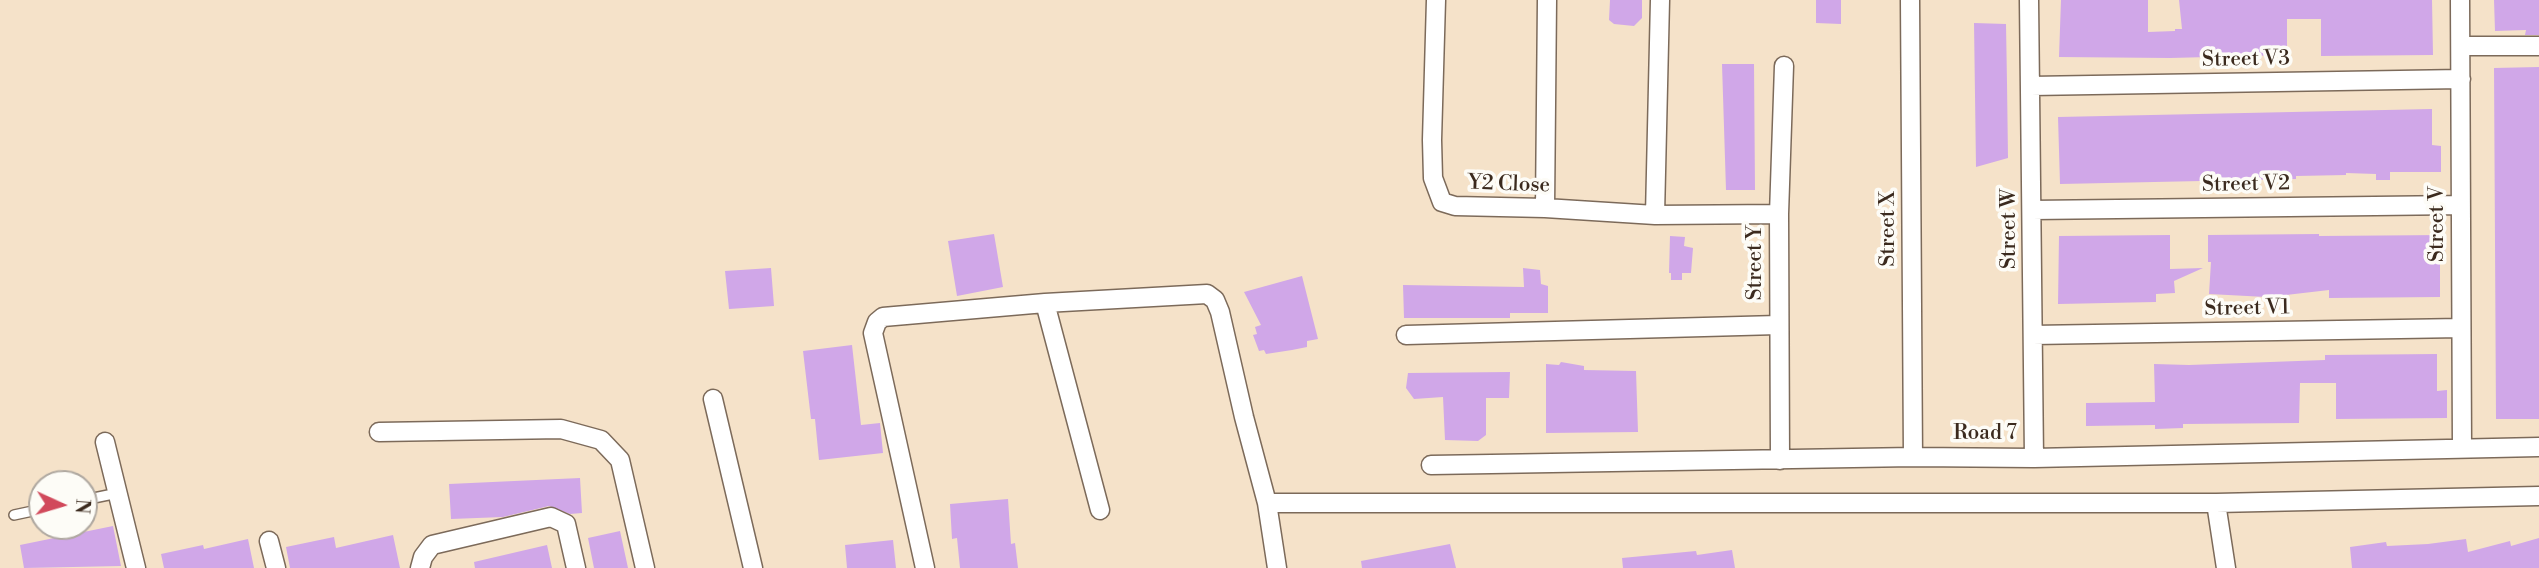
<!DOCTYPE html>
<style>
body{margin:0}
#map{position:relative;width:2539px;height:568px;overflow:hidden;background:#f5e2c9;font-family:"Libre Bodoni",serif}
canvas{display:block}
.north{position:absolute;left:28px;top:470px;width:70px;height:70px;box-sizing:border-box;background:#fdfcf7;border:2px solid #afa8a0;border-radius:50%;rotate:94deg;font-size:19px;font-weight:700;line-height:28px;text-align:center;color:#3b2a1e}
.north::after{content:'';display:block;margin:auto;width:24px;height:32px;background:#d1495b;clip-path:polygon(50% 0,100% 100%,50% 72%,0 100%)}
</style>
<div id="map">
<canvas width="2539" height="568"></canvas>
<div class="north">N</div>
</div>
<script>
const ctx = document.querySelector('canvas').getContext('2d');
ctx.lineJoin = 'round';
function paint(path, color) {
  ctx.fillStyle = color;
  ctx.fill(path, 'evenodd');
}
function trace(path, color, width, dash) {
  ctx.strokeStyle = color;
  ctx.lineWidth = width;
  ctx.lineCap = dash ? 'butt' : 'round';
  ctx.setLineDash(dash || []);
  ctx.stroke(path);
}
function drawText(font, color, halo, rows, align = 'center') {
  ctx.font = font + ' "Libre Bodoni",serif';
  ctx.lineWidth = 7;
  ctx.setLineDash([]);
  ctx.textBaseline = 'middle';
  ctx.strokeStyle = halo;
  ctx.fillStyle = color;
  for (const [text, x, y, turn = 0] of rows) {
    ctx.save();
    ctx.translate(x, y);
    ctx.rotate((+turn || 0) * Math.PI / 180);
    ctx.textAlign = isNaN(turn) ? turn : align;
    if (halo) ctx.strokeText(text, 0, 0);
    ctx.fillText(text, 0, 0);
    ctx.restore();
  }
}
paint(new Path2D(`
 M1610,0h32v18l-8,8 -20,-2 -5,-4z
 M1816,0h25v24l-25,-1z
 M2061,0h87v32l27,-1v-2h7l-3,-29h253l1,55 -112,1v-37h-34v36l-117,3 -111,-1z
 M2494,0h45v35h-14l1,-5 -31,1z
 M1974,23l32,1 1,59 1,75 -32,9z
 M1722,64h32l1,126h-29z
 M2539,67v352h-43l-2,-351z
 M2432,109v36l9,1v26h-51v8h-14v-6l-30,-1v2l-50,1v3l-236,5 -2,-67z
 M994,234l9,53 -46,9 -9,-55z
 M2319,234v2l126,-1v28h-5v34l-111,1v-8l-43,5 -1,3 -76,-4 2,-32h-3v-27z
 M2170,235v34l33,-1 -29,13 1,12 -19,1v8l-98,2 1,-68z
 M1670,236l15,1 -1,9 9,2 -2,25h-9v7h-11v-7h-2z
 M771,268l3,38 -45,3 -4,-38z
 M1523,268l17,2 1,14 7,2v27h-38v5h-106l-1,-33 121,2z
 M1302,276l16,63 -11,2v6l-15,3 -26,4 -2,-4 -5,1 -6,-16 4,-1 -2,-7 6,-2 -17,-33z
 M852,345l9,80 19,-2 3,30 -64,7 -4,-41h-4l-8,-68z
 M2437,354v37l10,-1v28l-111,1v-36h-36l-1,40 -116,1v4l-28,1v-4l-69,1v-23l69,-1 -1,-38 35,1 136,-5v-5z
 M1561,362l23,4v4l52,1 2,61 -92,1v-69l13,1z
 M1510,372l-1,26h-23v37l-8,6 -33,-1 -2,-43 -29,2 -8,-11 2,-15z
 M580,478l2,35 -12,1 -21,-8 -46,11 -52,2 -2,-35z
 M1008,499l3,45 4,-1 3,25h-58l-3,-30 -5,1 -2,-35z
 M113,526l8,40 -97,2 -4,-23z
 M620,531l8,37h-34l-6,-30z
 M393,535l7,33h-110l-4,-21 48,-10 2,11z
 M2539,538v30h-187l-2,-21 36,-5 1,4 41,-2 38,-5 2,13 42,-11 1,5z
 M248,539l6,29h-90l-3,-14 42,-9 1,4z
 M893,540l3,28h-49l-2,-23z
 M1450,544l6,24h-94l-1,-7z
 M547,545l5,23h-77l-1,-6z
 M1732,550l3,18h-112l-1,-10 74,-7 1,4z`), '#d0a7e8');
const service = new Path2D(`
 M84,500l34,-7
 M14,515l28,-6`);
const minor = new Path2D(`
 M1436,0l-4,140 1,38 9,24 13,4 90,2 110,7 124,-1
 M1910,0l3,457
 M2029,0l5,458
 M2460,0l2,448
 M2462,46h77
 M2031,86l430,-7
 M1545,208l2,-208
 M2032,210l428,-5
 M1655,215l5,-215
 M1045,303l55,207
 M1406,335l372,-10
 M2033,335l428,-7
 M713,399l40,169
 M379,432l182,-3 40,11 19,20 25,108
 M105,442l31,126
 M1780,460l-1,-246 5,-148
 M1431,465l482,-8 121,1 505,-11
 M2216,503l10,65
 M269,541l7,27
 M420,568l3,-11 9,-12 119,-28 15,7 10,44
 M925,568l-52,-235 4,-11 6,-5 162,-14 162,-9 8,6 5,12 24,105 23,86
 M1277,568l-10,-65h949l323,-7`);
trace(service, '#7c6a5a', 12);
trace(minor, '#7c6a5a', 21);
trace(service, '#fff', 9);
trace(minor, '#fff', 18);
drawText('21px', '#3b2a1e', '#fdfcf7', [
 ["Street V3",2246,60,-1],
 ["Y2 Close",1509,185,2],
 ["Street V2",2246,185,-1],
 ["Street V",2438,224,-90],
 ["Street X",1889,229,-90],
 ["Street W",2010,229,-90],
 ["Street Y",1756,263,-90],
 ["Street V1",2247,309,-1],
 ["Road 7",1985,434]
]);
</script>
